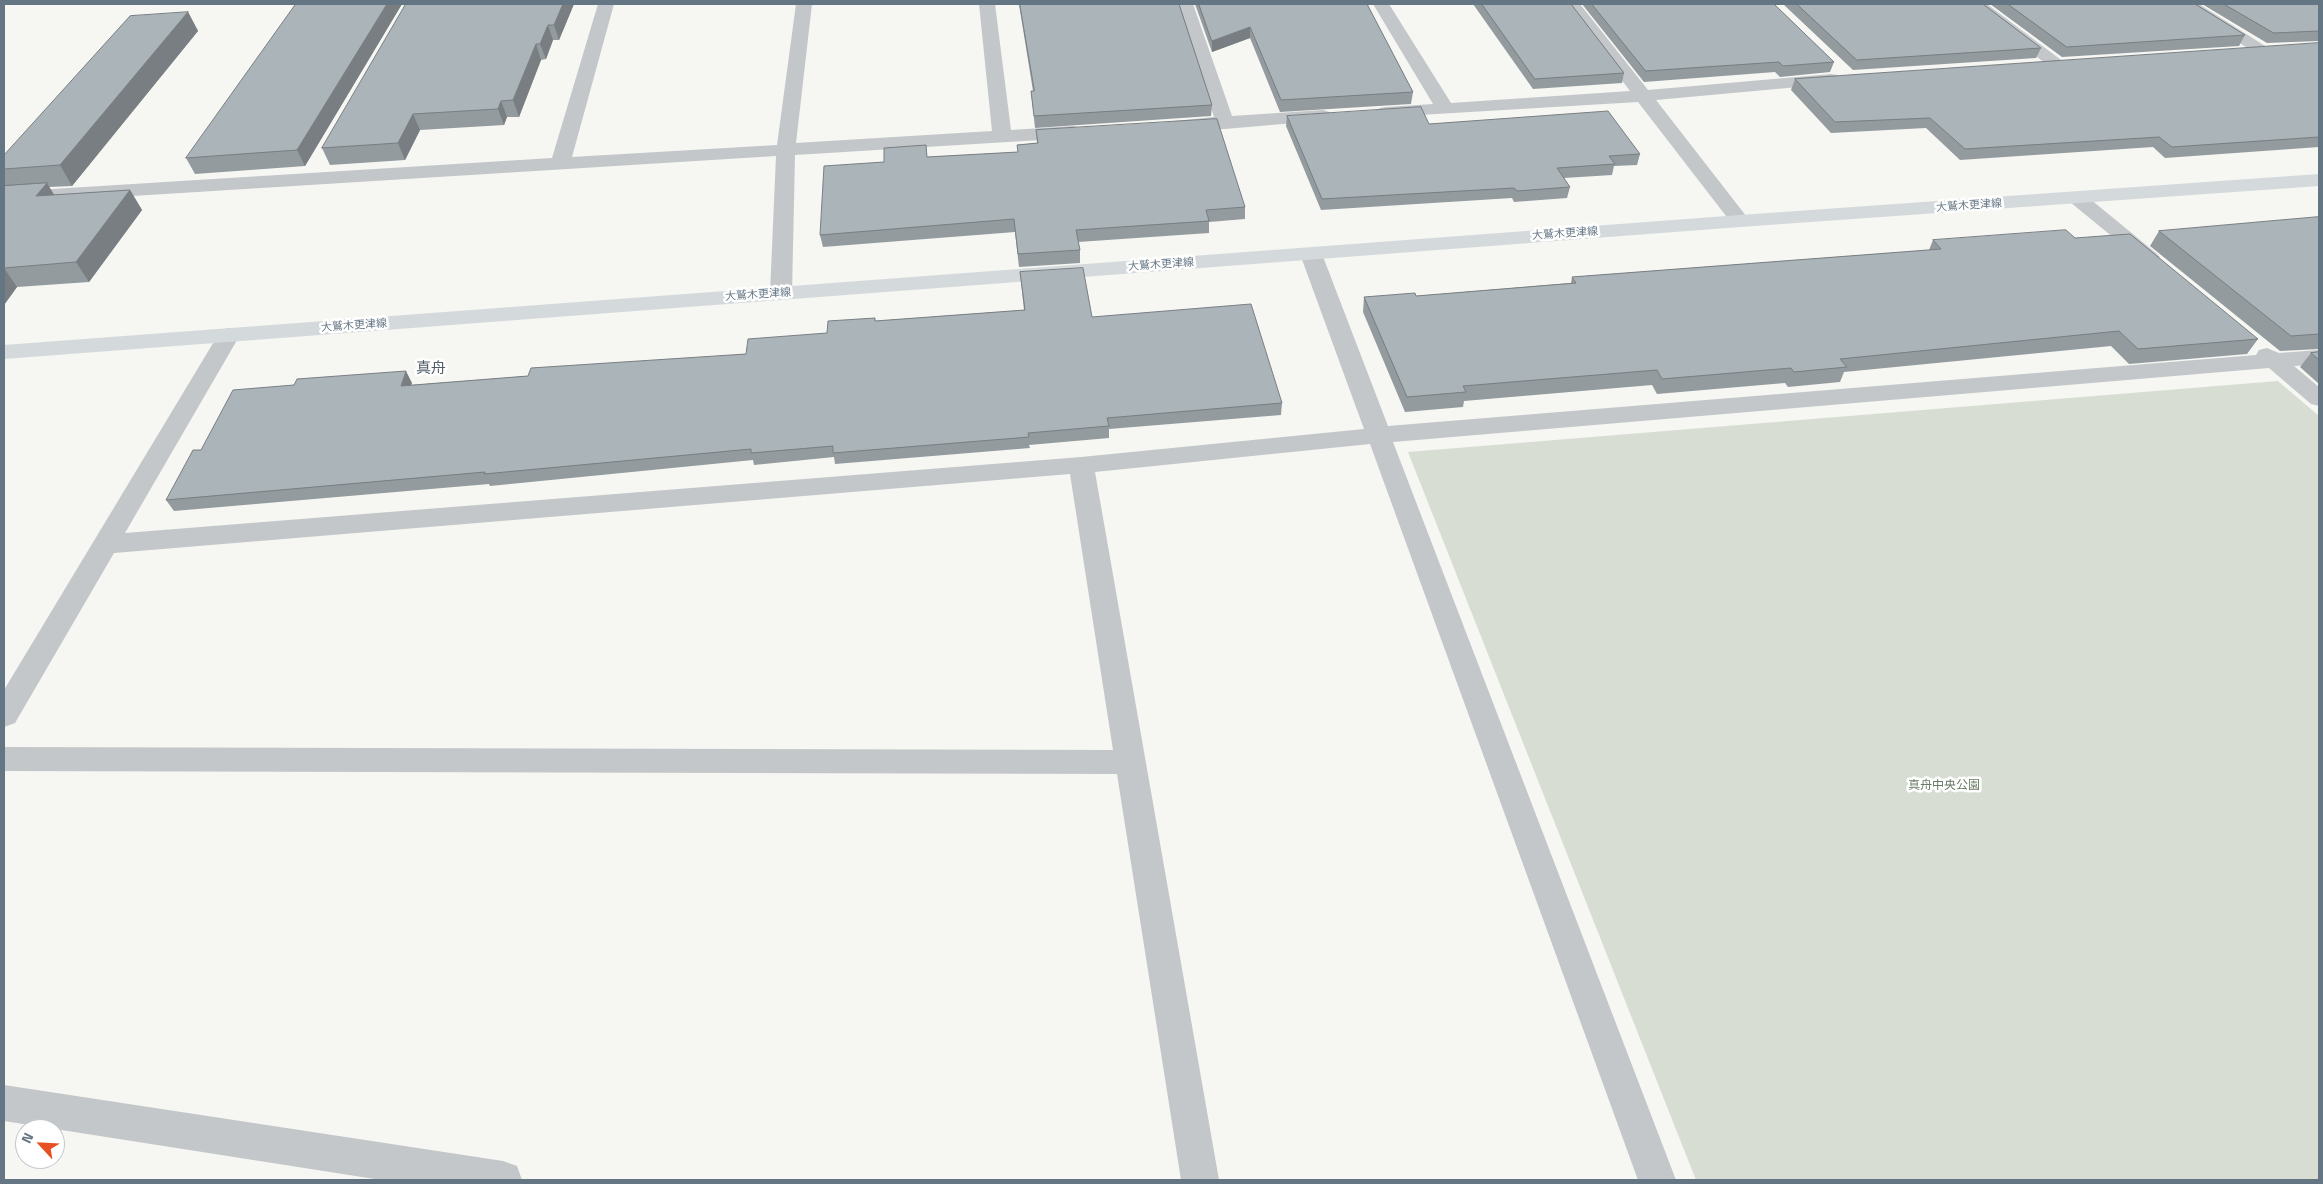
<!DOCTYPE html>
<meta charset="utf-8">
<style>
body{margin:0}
#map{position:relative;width:2323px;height:1184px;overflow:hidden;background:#f6f6f2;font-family:"Titillium Web",sans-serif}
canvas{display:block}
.frame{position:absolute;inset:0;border:5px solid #647684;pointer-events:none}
.north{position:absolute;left:15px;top:1119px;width:50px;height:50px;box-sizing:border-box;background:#fff;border:1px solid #c1c8ce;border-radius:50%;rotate:295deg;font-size:14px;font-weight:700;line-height:20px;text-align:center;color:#647684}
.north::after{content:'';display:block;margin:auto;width:18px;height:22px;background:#e65022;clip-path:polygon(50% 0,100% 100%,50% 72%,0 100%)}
</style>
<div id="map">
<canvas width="2323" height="1184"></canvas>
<div class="frame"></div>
<div class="north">N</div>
</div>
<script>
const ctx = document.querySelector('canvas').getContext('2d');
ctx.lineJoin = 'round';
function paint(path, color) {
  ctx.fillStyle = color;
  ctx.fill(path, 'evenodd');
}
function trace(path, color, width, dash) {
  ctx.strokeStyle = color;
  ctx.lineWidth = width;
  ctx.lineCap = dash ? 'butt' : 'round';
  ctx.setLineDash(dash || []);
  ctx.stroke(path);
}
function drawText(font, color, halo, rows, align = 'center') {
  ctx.font = font + ' "Titillium Web","Noto Sans JP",sans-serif';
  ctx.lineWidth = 5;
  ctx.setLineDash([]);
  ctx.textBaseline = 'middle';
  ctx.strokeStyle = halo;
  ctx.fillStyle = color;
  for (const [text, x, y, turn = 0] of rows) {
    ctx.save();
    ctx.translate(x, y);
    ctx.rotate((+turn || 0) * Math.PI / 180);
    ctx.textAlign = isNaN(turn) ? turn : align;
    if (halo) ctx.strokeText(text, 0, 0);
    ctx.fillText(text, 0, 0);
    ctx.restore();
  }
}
paint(new Path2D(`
 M2278,381l41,35v764h-623l-288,-728z`), '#d7ddd3');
paint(new Path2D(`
 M598,4h16l-42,153 205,-12 19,-141h16l-16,139 196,-12 -13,-127h16l16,126 62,-4 7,2 2,4 -2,4 -7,2 -278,17 -3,138 -3,5 -8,2 -8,-2 -3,-5 6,-137 -772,48v-12l548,-34z
 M1177,4h16l39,112 91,-6 6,2 3,4 -3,4 -104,9h-51l-2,-4 2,-4 40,-4z
 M1373,4h16l62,99 179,-12 -66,-87h16l68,86 183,-16 6,1 3,4 -3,4 -6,1 -175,16 94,121 -3,4 -7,2 -7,-2 -95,-123 -252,15 -6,-1 -3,-4 3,-4 6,-1 47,-3z
 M1969,4h18l78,59 -3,4h-12z
 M2180,4h19l74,47 -3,4h-12z
 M2077,192l7,2 72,59 4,4 -4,4 -7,2 -7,-2 -72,-59 -3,-4 3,-4z
 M1311,248l7,2 4,4 66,172 868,-71 3,-5 8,-2 12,5 40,-3v14l-25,2 25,21v19l-8,-2 -42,-36 -876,74 283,738h-38l-268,-736 -275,28 124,708h-38l-64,-406 -1113,-3v-24l1109,3 -43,-276 -956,79 -99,170 -11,4v-37l217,-360 8,-2 8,2 3,5 -115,198 956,-76 283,-28 -64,-175 4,-4z
 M4,1085l499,76 14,5 5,14h-141l-377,-59z`), '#c3c7ca');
paint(new Path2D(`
 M2319,174v12l-579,41 -1736,132v-14l1736,-130z`), '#d4d9dc');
paint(new Path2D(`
 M296,4h106l-97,162 -110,8 -9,-16z
 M406,4h168l-15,36h-6l-7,19 -5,1 -22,57h-12l-3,8 -84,5 -15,30 -75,5 -8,-17z
 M1019,4h160l33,101 -1,11 -176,12 -4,-37h2z
 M1195,4h172l46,88 -2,12 -131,8 -30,-74 -38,14z
 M1473,4h98l53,69 -2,10 -89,6z
 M1582,4h192l60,58 -4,10 -50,5 -5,-5 -131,10z
 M1783,4h200l58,44 -5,10 -183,12z
 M1990,4h205l50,31 -6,11 -177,11z
 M2202,4h117v37l-52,2z
 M188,12l10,19 -126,155 -23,1 5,8 76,-5 12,20 -53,72 -72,5 -13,18v-150z
 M2319,43v104l-154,11 -12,-11 -193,13 -34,-32 -95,5 -40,-43 4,-11z
 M1287,116l142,8 211,30 -3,11 -23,1 -2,9 -48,3 6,9 -3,11 -53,4 -2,-4 -191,12 -35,-84z
 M1036,130l209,77v12l-36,3v11l-131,9 2,8v13l-61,4 -4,-35 -192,15 -3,-12 64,-73 42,-17 1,12 91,-5 -1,-7 20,-2z
 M2319,217v132l-39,2 -130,-105 9,-15z
 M2075,238l183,101 -11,15 -118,10 -18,-18 -267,26 -4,10 -52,5 -3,-4 -128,11 -5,-9 -188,16 -1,6 -58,5 -42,-100 1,-15 52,-1 155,-13 1,-6 357,-27 4,-10z
 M1020,272l72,45 190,86 -1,12 -172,14v9l-80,7 1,3 -195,16 -1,-7 -80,8 -1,-5 -263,26 -1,-2 -315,27 -8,-11 35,-50 93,-65 118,-2 -1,2 117,-9 218,-22 81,-21 48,-12 149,-11z
 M2319,352v32l-19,-17 11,-14z`), '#939b9f');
paint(new Path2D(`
 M387,4h15l-97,162 -8,-16z
 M563,4h11l-15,36 -5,-15z
 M188,12l10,19 -126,155 -12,-21z
 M548,25l5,15 -7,19 -6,-15z
 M1250,27v11l-38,14v-11z
 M536,44l5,16 -22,57 -6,-17z
 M501,101l6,16 -3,8 -6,-16z
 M413,114l7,16 -15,30 -7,-17z
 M47,183l12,20 -23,-7z
 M130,190l12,20 -53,72 -13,-20z
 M4,268l13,19 -13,18z
 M406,371l6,12 -6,14 -5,-11z`), '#787e82');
const building = new Path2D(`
 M296,4h91l-90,146 -111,8z
 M406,4h157l-9,21h-6l-8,19h-4l-23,56 -12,1 -3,8 -85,5 -15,29 -76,5z
 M1020,4h159l33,101 -178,11 -3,-25h3z
 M1199,4h168l46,88 -132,8 -31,-73 -38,14z
 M1482,4h89l53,69 -89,6z
 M1592,4h182l60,58 -51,4 -4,-4 -133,9z
 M1797,4h186l58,44 -184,12z
 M2008,4h187l50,31 -178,12z
 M2224,4h95v27l-45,2z
 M188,12l-128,153 -56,4v-14l126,-139z
 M2319,43v94l-147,10 -13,-10 -194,12 -35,-31 -95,4 -40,-43z
 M1421,107l8,17 179,-13 32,43 -31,2 6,8 -58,4 13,19 -53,4 -3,-3 -192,11 -35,-83z
 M1217,119l28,88 -39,3 3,11 -133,9 4,20 -62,4 -4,-35 -194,16 4,-69 60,-4v-14l42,-3 1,12 91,-5 -1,-7 21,-2 -2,-13z
 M47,183l-11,13 94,-6 -54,72 -72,6v-82z
 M2319,217v117l-28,2 -132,-105z
 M2066,230l9,8 55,-4 128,105 -120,10 -19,-18 -279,28 7,8 -53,5 -3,-4 -129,11 -5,-9 -194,16 3,6 -59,5 -43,-100 51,-4 1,3 160,-13 -4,-6 369,-28 -8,-9z
 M1083,268l9,49 159,-13 31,99 -175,15 2,8 -81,7 1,4 -196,16v-7l-82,7v-4l-267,25 1,-2 -319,28 27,-50h8l32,-60 61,-5 3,-6 109,-8 -5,15 127,-10 3,-8 215,-14 2,-15 79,-6 1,-12 47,-3v3l150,-11 -5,-38z
 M2319,352v8l-8,-7z`);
paint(building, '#abb4b9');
trace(building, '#787e82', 1);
drawText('11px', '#647684', '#fff', [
 ["大鷲木更津線",1969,206,-4],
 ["大鷲木更津線",1565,234,-4],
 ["大鷲木更津線",1161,265,-4],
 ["大鷲木更津線",758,295,-4],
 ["大鷲木更津線",354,326,-4]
]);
drawText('12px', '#687b63', '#fff', [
 ["真舟中央公園",1944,786]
]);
drawText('15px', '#525f69', '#fff', [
 ["真舟",431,369]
]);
</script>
